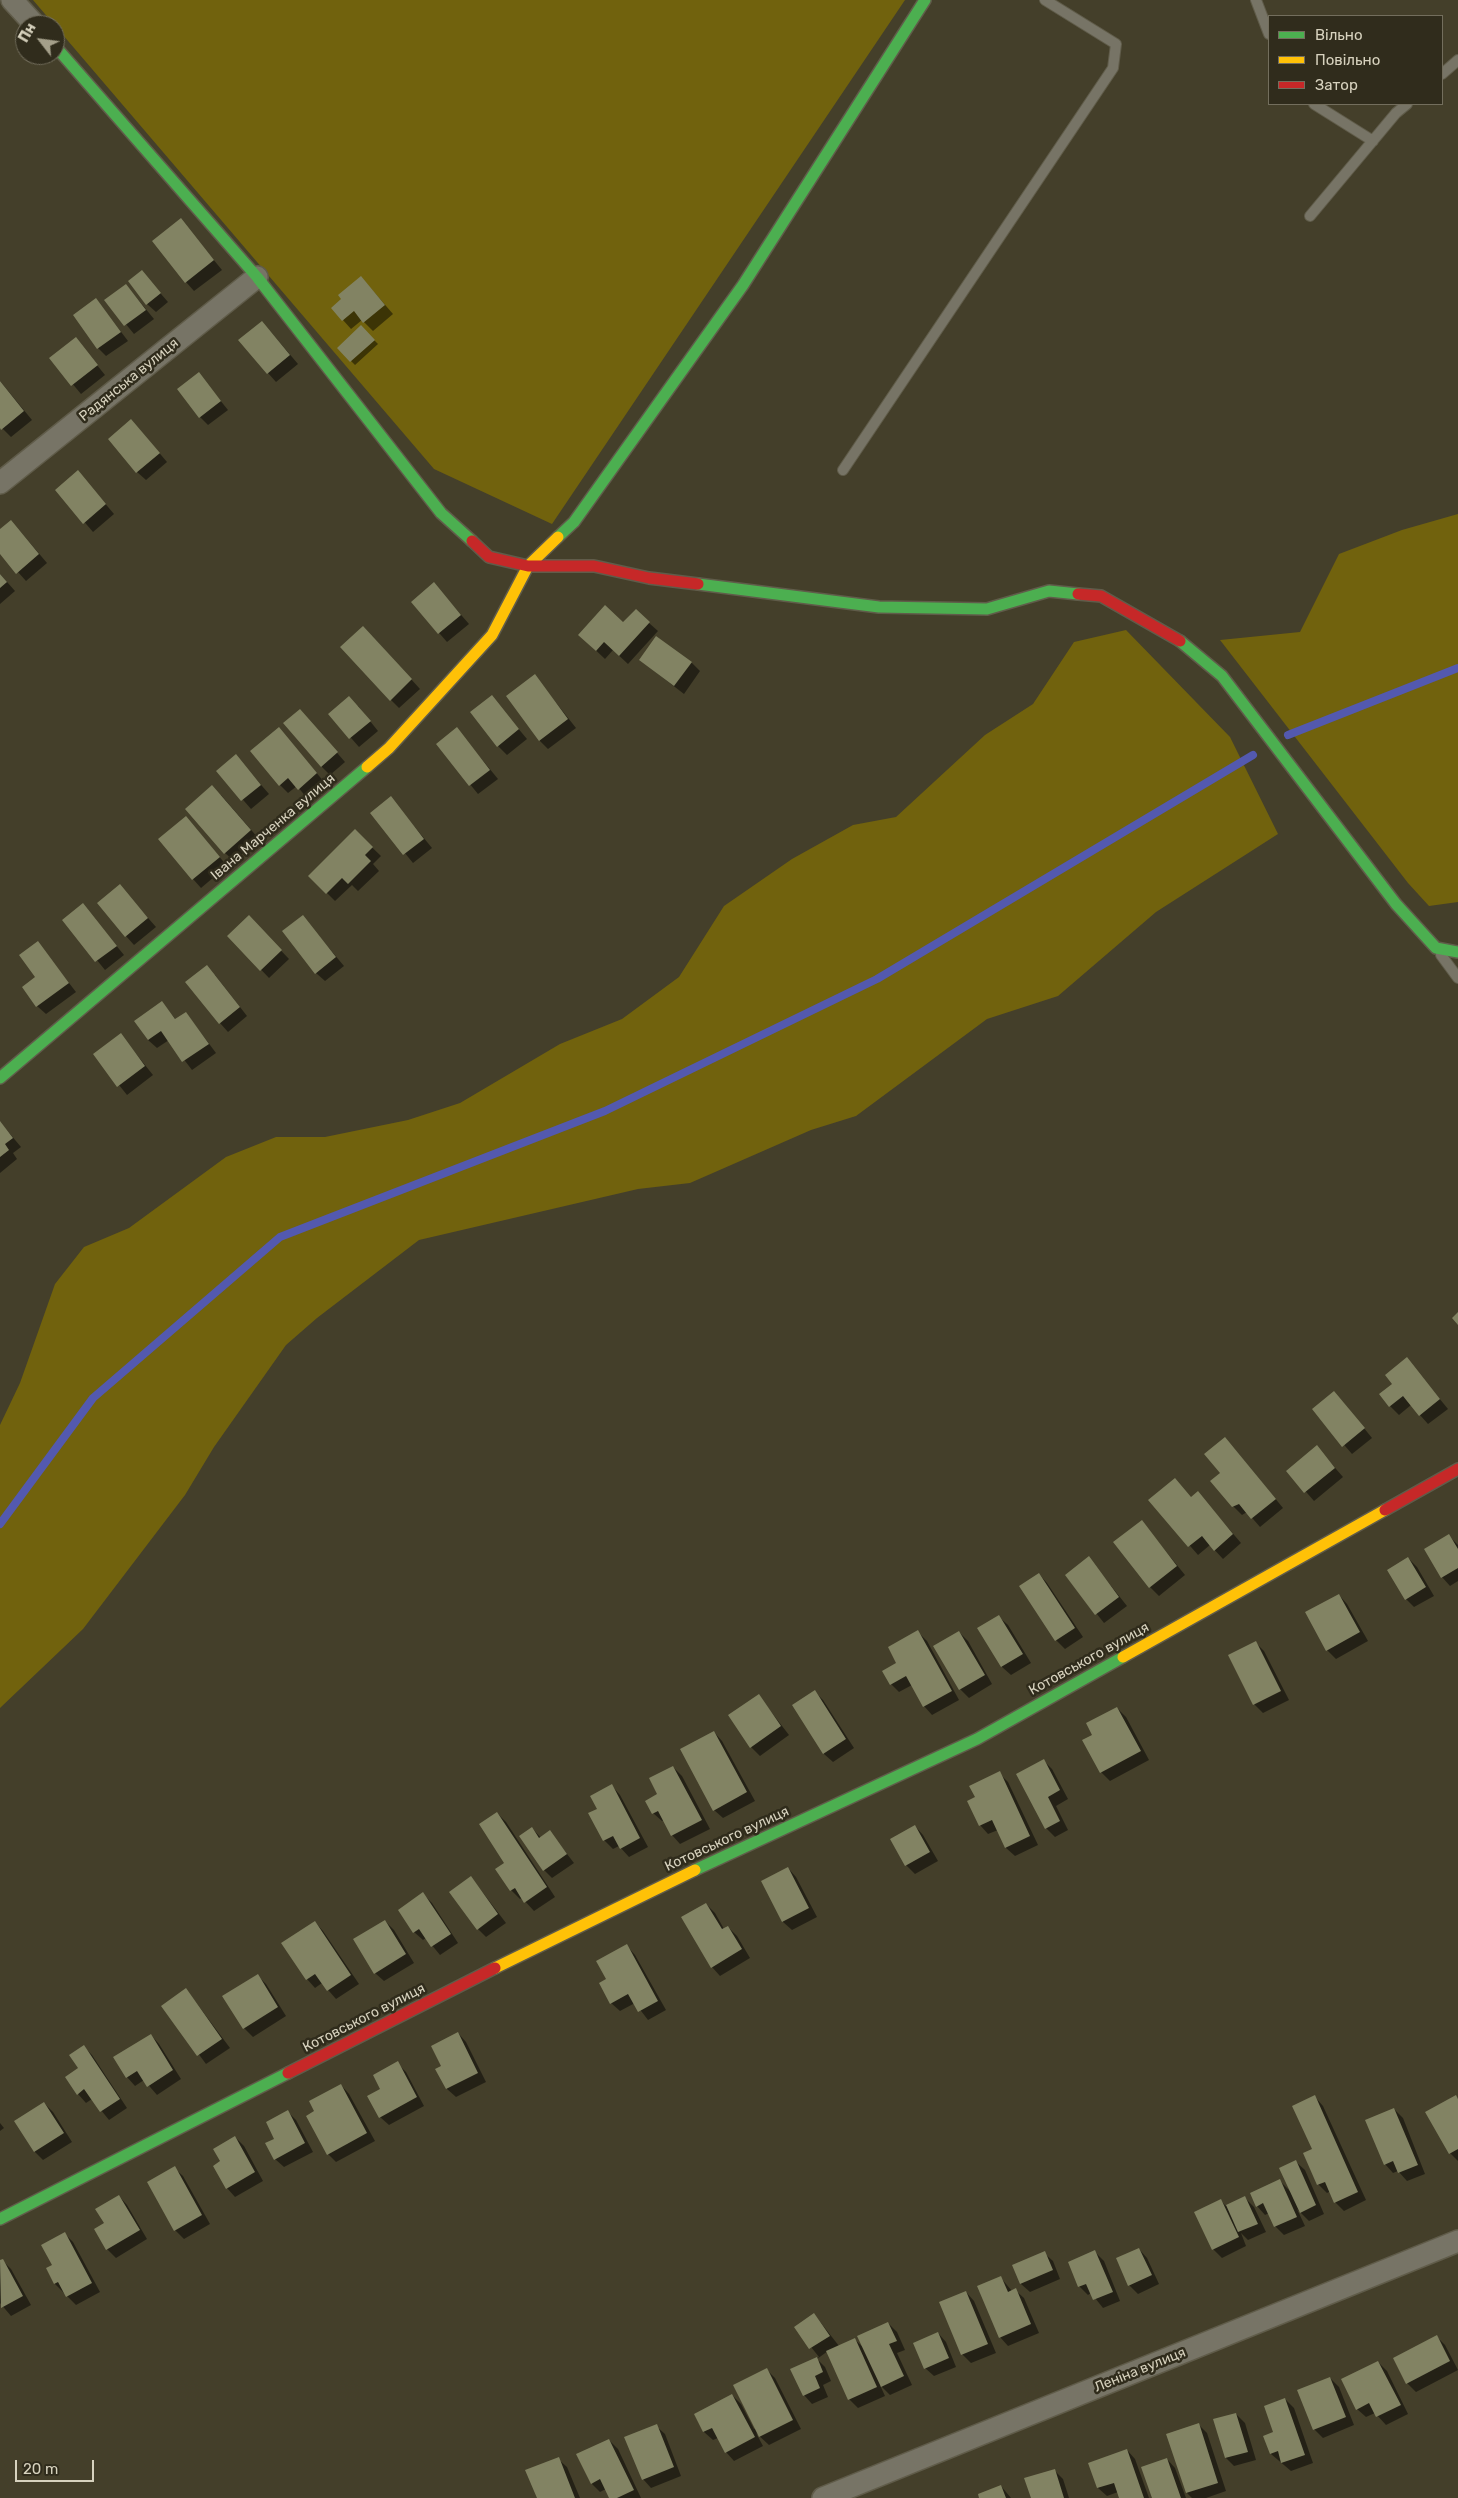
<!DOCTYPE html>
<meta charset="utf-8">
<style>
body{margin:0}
#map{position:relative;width:1458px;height:2498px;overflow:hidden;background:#443f2a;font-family:Rubik,sans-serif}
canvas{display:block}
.legend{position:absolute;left:1268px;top:15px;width:175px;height:90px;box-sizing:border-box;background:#302c1c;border:1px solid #736e5d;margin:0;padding:6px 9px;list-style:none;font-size:15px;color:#d7d2be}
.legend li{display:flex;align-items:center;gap:10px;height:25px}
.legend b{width:25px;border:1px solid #736e5d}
.north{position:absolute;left:15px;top:15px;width:50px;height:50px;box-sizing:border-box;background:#302c1c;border:1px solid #736e5d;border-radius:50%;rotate:300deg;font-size:14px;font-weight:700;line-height:20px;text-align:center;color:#d7d2be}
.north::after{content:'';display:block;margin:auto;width:18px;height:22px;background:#a49f8a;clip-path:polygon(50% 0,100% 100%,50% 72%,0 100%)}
.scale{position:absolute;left:15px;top:2460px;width:79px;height:22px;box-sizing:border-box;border:2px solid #d7d2be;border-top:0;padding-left:6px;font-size:15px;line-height:18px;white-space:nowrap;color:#d7d2be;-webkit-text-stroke:4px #302c1c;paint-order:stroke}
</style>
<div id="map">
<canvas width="1458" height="2498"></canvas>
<ul class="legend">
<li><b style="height:6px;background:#4caf50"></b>Вільно</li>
<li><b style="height:6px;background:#ffc107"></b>Повільно</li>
<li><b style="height:6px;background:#c62828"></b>Затор</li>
</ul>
<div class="north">Пн</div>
<div class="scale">20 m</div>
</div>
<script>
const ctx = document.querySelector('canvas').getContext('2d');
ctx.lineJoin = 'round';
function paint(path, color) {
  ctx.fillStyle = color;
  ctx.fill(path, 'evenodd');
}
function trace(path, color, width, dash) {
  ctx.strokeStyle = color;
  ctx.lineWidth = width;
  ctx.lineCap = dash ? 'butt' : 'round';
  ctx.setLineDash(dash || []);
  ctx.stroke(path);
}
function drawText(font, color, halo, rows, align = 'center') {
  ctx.font = font + ' Rubik,sans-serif';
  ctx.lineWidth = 5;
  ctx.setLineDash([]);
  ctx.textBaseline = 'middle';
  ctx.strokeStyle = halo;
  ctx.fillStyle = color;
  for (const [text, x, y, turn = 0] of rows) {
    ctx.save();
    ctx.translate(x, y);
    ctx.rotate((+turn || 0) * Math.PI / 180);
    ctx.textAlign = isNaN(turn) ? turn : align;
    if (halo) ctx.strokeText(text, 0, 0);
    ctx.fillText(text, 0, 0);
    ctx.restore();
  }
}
paint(new Path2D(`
 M33,0h872l-353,524 -118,-55z
 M1458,514v388l-29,4 -21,-23 -188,-243 80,-8 39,-78 63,-24z
 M1126,630l104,107 48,97 -122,78 -98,84 -71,23 -131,97 -45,14 -121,53 -52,6 -219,51 -102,78 -31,27 -72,102 -29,48 -102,134 -83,79v-283l20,-42 35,-99 29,-37 45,-19 97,-71 50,-20h49l83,-17 52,-17 100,-59 62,-25 57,-42 45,-71 68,-47 61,-34 43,-8 89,-82 48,-31 41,-62z`), '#71620d');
paint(new Path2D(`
 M181,220l41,50 -28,21 -8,-9z
 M142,272l26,30 -12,10 -9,-8z
 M361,277l32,37 -20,17 -11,-11 -11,9 -8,-9z
 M126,285l28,34 -20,15 -28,-34z
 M96,299l32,42 -22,15 -8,-8z
 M361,327l17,17 -23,21 -17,-17z
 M270,331l28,33 -22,18 -8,-9z
 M76,339l29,36 -24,19 -30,-36z
 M199,374l29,36 -20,15 -8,-8z
 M0,381l32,39 -21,17 -11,-11z
 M139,429l28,33 -21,18 -9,-8z
 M86,481l28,33 -21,18 -36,-42z
 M19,530l28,33 -21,18 -26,-29v-21z
 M0,574l15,17 -15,13z
 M442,593l27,31 -22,18 -35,-40z
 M649,623l9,8 -30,33 -15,-14 -8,9 -17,-16 36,-19z
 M372,636l48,53 -21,19 -8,-8z
 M640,660l51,2 9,9 -16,23z
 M535,676l41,52 -28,21 -9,-9z
 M492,697l35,42 -20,16 -9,-9z
 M358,706l20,25 -19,16 -29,-33z
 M300,710l45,52 -15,13 -9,-9z
 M279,728l46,55 -18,15 -10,-12 -9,7 -8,-8z
 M457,729l41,50 -20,15 -41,-50z
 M236,756l33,38 -18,15 -33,-38z
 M221,795l38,44 -25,22 -9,-8z
 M391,798l41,50 -19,15 -41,-50z
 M194,826l33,40 -26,22 -8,-9z
 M355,831l26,25 -8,8 6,7 -21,20 -6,-6 -17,16 -25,-25z
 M120,886l36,41 -22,18 -8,-9z
 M83,905l41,50 -19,15 -41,-50z
 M249,917l40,42 -20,19 -40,-42z
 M303,917l41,49 -19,15 -9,-8z
 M38,943l38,49 -30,22 -9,-8z
 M215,975l32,41 -19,16 -8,-9z
 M162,1002l14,18 10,-7 30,40 -24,17 -23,-30 -12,8 -9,-8z
 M121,1035l32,40 -26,20 -32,-40z
 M0,1122l21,25 -8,6 4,6 -17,14z
 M1407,1359l41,50 -20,15 -17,-19 -12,10 -9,-9 3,-22z
 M1342,1401l30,37 -20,16 -39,-45z
 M1233,1447l50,61 -23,19 -13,-15 -5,3 -9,-9z
 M1317,1447l26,30 -29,24 -26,-30z
 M1192,1498l14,4 35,41 -18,16 -13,-14 -12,10 -48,-55z
 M1142,1522l43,53 -26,21 -9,-9z
 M1449,1536l9,9v36l-8,5 -8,-9z
 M1089,1558l38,48 -23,17 -38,-48z
 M1408,1558l9,9 17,29 -20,11 -8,-8z
 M1039,1574l8,9 36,54 -18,12 -9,-9z
 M1339,1595l8,9 21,37 -32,18 -9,-9 -20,-37z
 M999,1617l9,8 23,38 -20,12 -9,-8 -23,-38z
 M918,1632l9,9 32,59 -27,15 -8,-9 -12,-21 -13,7 -8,-8 7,-21z
 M959,1632l9,9 24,43 -23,14 -9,-9z
 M1255,1642l9,9 25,49 -26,13 -9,-9z
 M815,1692l8,8 31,48 -21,14 -9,-8 -31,-49z
 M759,1696l30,39 -29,21 -9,-9z
 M1117,1708l9,9 23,43 -39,21 -9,-9 -7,-37z
 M714,1732l8,9 33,60 -32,17 -9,-8z
 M1043,1760l9,9 16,30 -12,7 12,24 -13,7 -9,-9z
 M673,1767l9,9 28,53 -30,15 -8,-9 -8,-15 -2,1 -9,-8 6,-18z
 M999,1773l9,9 30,63 -23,11 -9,-8 -8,-18 -10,4 -8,-9 -4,-27z
 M612,1786l8,9 28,52 -19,10 -10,-11 -6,3 -9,-9 -6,-31z
 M497,1813l9,9 49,75 -21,14 -12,-13 -2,1 -9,-9 -14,-21 9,-6z
 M915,1826l8,9 15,26 -23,13 -9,-9z
 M532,1828l9,10 9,-6 24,31 -22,15 -8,-8z
 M788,1868l8,9 21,40 -25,13 -9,-8 -21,-41z
 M471,1877l35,46 -20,14 -8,-8z
 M423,1894l9,9 26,40 -18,12 -14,-17 -3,2 -9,-8z
 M706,1904l9,9 9,16 4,-2 9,9 13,22 -30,18 -8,-9z
 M385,1921l9,9 20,33 -30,18 -9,-8z
 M315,1922l8,9 36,53 -23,15 -14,-16 -7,5 -8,-9z
 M627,1946l8,9 31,55 -18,10 -13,-17 -15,8 -9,-8z
 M257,1975l9,9 20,32 -33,21 -9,-9 -20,-32z
 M186,1989l44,59 -24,16 -43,-58z
 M458,2033l8,9 20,40 -30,15 -9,-8 -10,-20 6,-3z
 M151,2035l8,9 22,35 -24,16 -13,-15 -9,6 -8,-9z
 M84,2047l8,8 35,53 -18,12 -17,-21 -6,4 -8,-9z
 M397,2063l9,9 18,34 -35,19 -9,-8 2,-28z
 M341,2085l8,9 26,47 -39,21 -8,-8z
 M1456,2096l2,3v62l-8,-8z
 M1315,2097l8,9 43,94 -22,11 -9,-9 -4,-11 -4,2 -9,-9 -5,-34z
 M44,2103l9,9 19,30 -29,18 -8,-8 -19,-31z
 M1394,2109l9,9 22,56 -18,7 -9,-10 -5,2 -8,-9z
 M288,2112l8,8 17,32 -29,15 -9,-8 1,-20z
 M0,2123l4,5 -4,3z
 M235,2137l9,9 19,35 -28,16 -8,-9 -5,-26z
 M1296,2162l9,8 19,44 -15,7 -12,-12 8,17 -21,9 -9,-9 -6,-13 -4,2 -8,-9 23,-25 12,12z
 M174,2168l9,8 27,48 -26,15 -9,-9z
 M119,2196l8,9 20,34 -31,19 -9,-9 -1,-25z
 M1245,2198l9,9 12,25 -18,8 -7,-7 5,13 -24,12 -9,-9 8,-48 5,5z
 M65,2234l8,8 27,50 -24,13 -21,-21 -8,-15 6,-4z
 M1139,2249l8,9 12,26 -21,10 -9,-9z
 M1095,2252l9,9 16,40 -17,7 -12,-15 -3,2 -9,-9z
 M1044,2253l9,8 7,18 -30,13 -9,-8 -7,-18z
 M2,2260l9,9 20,36 -20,11 -11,-13v-41z
 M1001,2278l11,13 3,-1 9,8 15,35 -31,13 -8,-9z
 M966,2292l8,9 22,52 -25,10 -9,-9z
 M814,2314l25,32 15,-7 10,9 24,-25 9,9 8,18 -8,3 15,32 -22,10 -10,-10 5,11 -27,12 -9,-9 -21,-48 -11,8 8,8 6,14 -8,4 5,12 -16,7 -8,-9 -12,-26 27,-12 -24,-30z
 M938,2333l8,9 10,25 -22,9 -9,-8z
 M1437,2337l8,8 13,25 -42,22 -9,-9z
 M1378,2362l9,9 21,43 -22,11 -11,-12 -9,4 -9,-8z
 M766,2369l9,9 26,51 -32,16 -13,-12 7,13 -29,15 -8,-9 -8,-14 -5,2 -9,-8 -9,-17 37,-20 9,9 13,25 2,-1z
 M1330,2378l9,9 15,38 -31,13 -9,-9z
 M1285,2399l9,9 19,55 -22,8 -20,-17z
 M1236,2414l9,9 11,37 -22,6 -8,-8 -11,-38z
 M1199,2425l8,8 19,58 -20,7h-14l-5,-5z
 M656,2426l9,8 16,42 -30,12 -8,-9z
 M609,2440l9,9 23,49h-30l-5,-9 -6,3 -8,-8z
 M1127,2450l8,9 14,39h-28l-3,-6 -11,4 -9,-8z
 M558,2459l9,8 13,31h-42z
 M1167,2459l8,9 11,30h-32z
 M1054,2470l9,9 6,19h-37z
 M1001,2486l10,12h-30z`), '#0007');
trace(new Path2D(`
 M1288,735l170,-67
 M0,1524l93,-126 187,-161 325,-126 272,-132 376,-224`), '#5359af', 8);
paint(new Path2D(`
 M181,218l33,42 -29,23 -33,-42z
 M142,270l19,23 -15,12 -18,-24z
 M361,276l24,29 -22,18 -9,-12 -12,10 -11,-13 10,-9 -3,-4z
 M126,284l20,26 -22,16 -20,-26z
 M96,298l25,34 -24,17 -24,-34z
 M262,321l28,34 -23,19 -29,-34z
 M361,325l14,15 -25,22 -13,-14z
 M76,337l22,28 -27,21 -22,-28z
 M199,372l22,29 -22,17 -22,-29z
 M0,381l24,30 -23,19 -1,-2z
 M131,419l29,34 -24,20 -28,-34z
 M78,470l28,34 -23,20 -28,-34z
 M11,520l28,34 -23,20 -16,-20v-25z
 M0,574l7,8 -7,6z
 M434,582l27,33 -23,19 -27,-32z
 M605,605l18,17 13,-13 14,13 -31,34 -15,-14 -8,9 -18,-16z
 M363,626l49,53 -22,22 -50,-54z
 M656,636l36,26 -18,24 -35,-26z
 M535,674l33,45 -29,22 -33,-45z
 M492,695l27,34 -22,18 -27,-35z
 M349,696l22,25 -22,18 -21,-25z
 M300,709l38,43 -17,15 -38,-44z
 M279,727l38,46 -19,17 -10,-12 -9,8 -29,-35z
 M457,727l33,43 -21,16 -33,-42z
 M236,754l25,31 -20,16 -25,-30z
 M212,785l39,45 -27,24 -39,-45z
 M391,796l33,43 -21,16 -33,-42z
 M186,816l34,41 -28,23 -34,-41z
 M355,829l18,18 -8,8 6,6 -23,23 -6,-6 -16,16 -18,-18z
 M120,884l28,34 -23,19 -28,-34z
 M83,903l34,43 -22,16 -33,-42z
 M249,915l33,35 -22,21 -33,-35z
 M303,915l33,42 -21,17 -33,-43z
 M38,941l31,42 -33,24 -14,-20 13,-10 -16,-22z
 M207,965l33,42 -21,17 -34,-42z
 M162,1001l13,18 11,-7 23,32 -27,18 -21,-31 -13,9 -14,-19z
 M121,1033l24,33 -28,21 -24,-33z
 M0,1121l13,17 -8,6 4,6 -9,7z
 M1458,1312v13l-6,-7z
 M1407,1357l33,42 -21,17 -16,-20 -14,11 -10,-13 13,-10 -7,-9z
 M1334,1391l31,37 -23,19 -30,-38z
 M1225,1437l51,62 -25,20 -12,-15 -7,3 -22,-26 10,-8 -16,-19z
 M1317,1445l18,23 -31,25 -18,-22z
 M1175,1478l16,19 7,-6 35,43 -19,17 -12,-15 -14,11 -40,-47z
 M1142,1520l35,46 -28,22 -36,-46z
 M1449,1534l9,15v19l-17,10 -17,-29z
 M1089,1556l30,41 -24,18 -30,-40z
 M1408,1557l18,30 -21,13 -18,-30z
 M1039,1573l36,55 -20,13 -36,-55z
 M1339,1594l21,38 -34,19 -21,-39z
 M999,1615l24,39 -22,13 -24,-39z
 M918,1630l34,61 -29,16 -17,-31 -16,9 -8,-14 14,-8 -8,-16z
 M959,1631l26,44 -26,15 -26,-44z
 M1256,1641l25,50 -28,14 -25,-50z
 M815,1690l31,49 -23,15 -31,-49z
 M759,1694l22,32 -31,22 -22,-33z
 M1117,1707l24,44 -41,22 -18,-33 10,-5 -6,-12z
 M714,1731l33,61 -34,19 -33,-62z
 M1044,1759l16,31 -12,7 12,24 -15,8 -29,-55z
 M673,1766l29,54 -31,16 -13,-25 -6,3 -7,-13 12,-7 -8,-16z
 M1000,1771l30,65 -25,12 -13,-28 -13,6 -12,-25 8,-4 -6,-11z
 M612,1784l28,54 -20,11 -7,-13 -10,5 -15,-28 9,-4 -7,-13z
 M497,1812l50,75 -23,16 -9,-15 -5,3 -15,-22 9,-6 -25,-39z
 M915,1825l15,27 -25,14 -15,-27z
 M532,1827l7,11 11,-8 17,24 -24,17 -24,-35z
 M788,1867l21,41 -27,14 -21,-41z
 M471,1876l27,38 -21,16 -28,-38z
 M423,1892l28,42 -20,13 -12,-18 -6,4 -15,-23z
 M706,1903l16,26 6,-3 14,23 -31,19 -30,-51z
 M385,1920l21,34 -32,20 -21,-35z
 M315,1921l36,54 -24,16 -12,-17 -9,6 -25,-37z
 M627,1944l31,57 -20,11 -10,-18 -18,10 -11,-21 7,-4 -10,-18z
 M258,1974l20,33 -35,22 -21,-33z
 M186,1988l36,51 -25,17 -36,-50z
 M458,2032l20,41 -32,16 -11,-20 6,-3 -10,-20z
 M151,2034l22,36 -26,17 -10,-16 -11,7 -13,-21z
 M84,2045l36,54 -20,13 -16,-23 -7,6 -12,-18 13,-9 -9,-13z
 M398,2061l19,36 -38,21 -12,-22 13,-7 -7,-14z
 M341,2084l26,49 -40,22 -21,-39 8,-5 -5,-10z
 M1315,2095l43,97 -24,11 -9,-21 -8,3 -14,-32 9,-4 -20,-43z
 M1456,2095l2,4v50l-9,5 -24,-42z
 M44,2102l20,31 -30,19 -20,-31z
 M1394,2108l24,57 -20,8 -5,-12 -9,4 -19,-45z
 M288,2110l17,33 -31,17 -9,-17 9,-4 -8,-17z
 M235,2136l20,36 -29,17 -13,-23 7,-5 -7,-12z
 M1296,2160l20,45 -16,8 -21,-45z
 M175,2166l27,49 -28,16 -27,-49z
 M1280,2179l17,38 -23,10 -11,-24 -7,4 -6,-14z
 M119,2195l21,35 -34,20 -12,-21 10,-6 -9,-14z
 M1245,2196l13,28 -20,8 -12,-27z
 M1221,2199l18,38 -27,13 -18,-38z
 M65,2232l27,51 -26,14 -8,-15 -4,2 -8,-16 6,-3 -11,-20z
 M1139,2248l13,27 -24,11 -12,-28z
 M1095,2250l18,42 -20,8 -7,-16 -8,3 -10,-25z
 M1045,2251l8,19 -33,14 -8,-19z
 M3,2259l20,37 -22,12 -1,-48z
 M1001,2276l7,16 8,-4 15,36 -32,14 -22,-52z
 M966,2291l22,53 -27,11 -22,-53z
 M814,2313l16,23 -21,13 -15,-22z
 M888,2322l9,19 -8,3 15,32 -23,11 -24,-51z
 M938,2332l11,26 -25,11 -11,-26z
 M1437,2335l13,26 -44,23 -13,-26z
 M855,2338l22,49 -29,13 -22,-49z
 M817,2357l6,15 -8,4 5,12 -17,8 -13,-27z
 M1378,2361l23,44 -25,12 -7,-14 -13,7 -15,-31z
 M767,2368l26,52 -34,17 -26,-52z
 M1330,2377l16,40 -33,13 -16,-40z
 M732,2394l23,43 -30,16 -13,-25 -9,4 -9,-18z
 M1285,2398l20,57 -24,8 -3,-12 -8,3 -7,-18 10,-4 -9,-26z
 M1236,2413l12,39 -23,6 -12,-39z
 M1199,2423l19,60 -32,10 -20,-59z
 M657,2424l17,43 -32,13 -18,-43z
 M609,2439l25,51 -17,8h-8l-9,-19 -9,5 -15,-30z
 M1127,2449l17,49h-25l-5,-15 -17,5 -9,-25z
 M559,2457l16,41h-38l-12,-28z
 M1167,2458l14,40h-29l-11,-31z
 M1055,2469l9,29h-33l-7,-20z
 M1001,2485l5,13h-27l-1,-4z`), '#828363');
const lane = new Path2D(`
 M1256,0l13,34
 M1442,74l16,-14
 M1314,104l59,37
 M1310,216l86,-103 11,-9
 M843,470l270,-402 3,-24 -71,-44
 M1441,955l17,23`);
const street = new Path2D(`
 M12,0l23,25
 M0,483l257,-206
 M823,2498l635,-257`);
const fast = new Path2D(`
 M55,46l202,231 184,236 31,28
 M558,537l16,-15 169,-237 182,-285
 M698,584l181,23 108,2 62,-18 29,3
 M1180,641l42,35 174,228 40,44 22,4
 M0,1078l367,-311
 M695,1870l282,-131 146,-82
 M0,2219l288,-146`);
const slow = new Path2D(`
 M367,767l22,-19 103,-113 36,-69 30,-29
 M1123,1657l262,-147
 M495,1968l200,-98`);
const jam = new Path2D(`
 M472,541l17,16 39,9h66l55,12 49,6
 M1078,594l23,2 79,45
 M1385,1510l73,-41
 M288,2073l207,-105`);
trace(lane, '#605c4a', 12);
trace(street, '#605c4a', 24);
trace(fast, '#605c4a', 14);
trace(slow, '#605c4a', 14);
trace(jam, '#605c4a', 14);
trace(lane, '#777466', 10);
trace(street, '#777466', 21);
trace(fast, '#4caf50', 11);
trace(slow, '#ffc107', 11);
trace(jam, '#c62828', 11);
drawText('14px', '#d7d2be', '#302c1c', [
 ["Радянська вулиця",129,380,-39],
 ["Івана Марченка вулиця",273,827,-40],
 ["Котовського вулиця",1089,1659,-29],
 ["Котовського вулиця",727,1839,-25],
 ["Котовського вулиця",364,2018,-27],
 ["Леніна вулиця",1140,2370,-22]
]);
</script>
